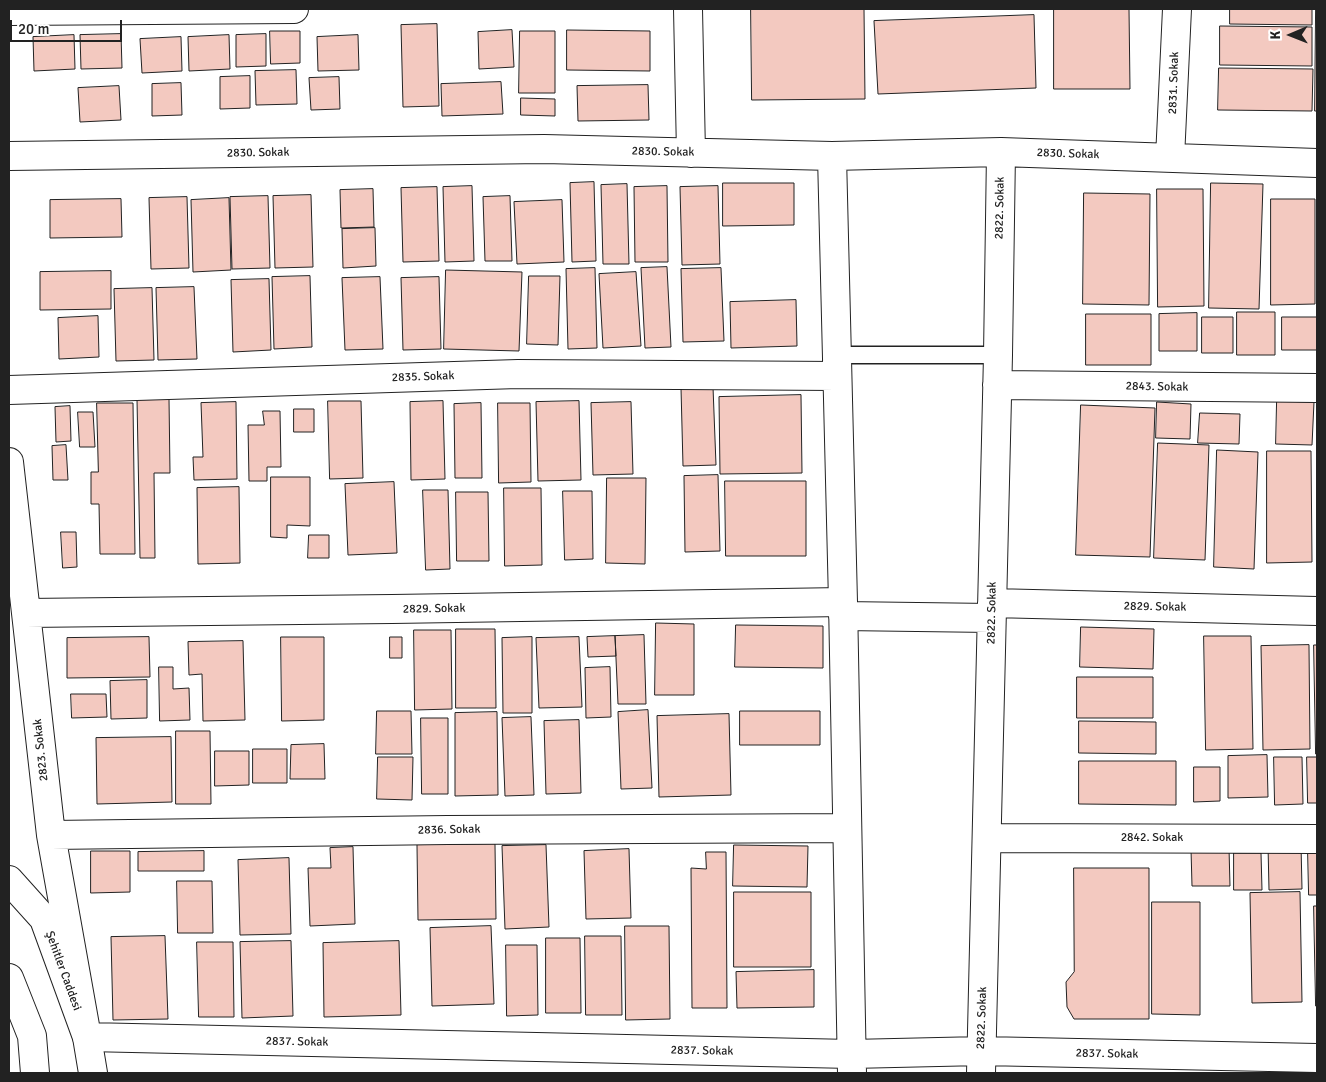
<!DOCTYPE html>
<meta charset="utf-8">
<style>
body{margin:0}
#map{position:relative;width:1326px;height:1082px;overflow:hidden;background:#fff;font-family:Signika,sans-serif}
canvas{display:block}
.frame{position:absolute;inset:0;border:10px solid #222;pointer-events:none}
.north{position:absolute;left:1266px;top:10px;width:50px;height:50px;-webkit-text-stroke:4px #fff;paint-order:stroke;rotate:269deg;font-size:14px;font-weight:700;line-height:20px;text-align:center;color:#222}
.north::after{content:'';display:block;margin:auto;width:18px;height:22px;background:#222;clip-path:polygon(50% 0,100% 100%,50% 72%,0 100%)}
.scale{position:absolute;left:10px;top:20px;width:112px;height:22px;box-sizing:border-box;border:2px solid #222;border-top:0;padding-left:6px;font-size:15px;line-height:18px;white-space:nowrap;color:#222;-webkit-text-stroke:4px #fff;paint-order:stroke}
</style>
<div id="map">
<canvas width="1326" height="1082"></canvas>
<div class="frame"></div>
<div class="north">K</div>
<div class="scale">20 m</div>
</div>
<script>
const ctx = document.querySelector('canvas').getContext('2d');
ctx.lineJoin = 'round';
function paint(path, color) {
  ctx.fillStyle = color;
  ctx.fill(path, 'evenodd');
}
function trace(path, color, width, dash) {
  ctx.strokeStyle = color;
  ctx.lineWidth = width;
  ctx.lineCap = dash ? 'butt' : 'round';
  ctx.setLineDash(dash || []);
  ctx.stroke(path);
}
function drawText(font, color, halo, rows, align = 'center') {
  ctx.font = font + ' Signika,sans-serif';
  ctx.lineWidth = 4;
  ctx.setLineDash([]);
  ctx.textBaseline = 'middle';
  ctx.strokeStyle = halo;
  ctx.fillStyle = color;
  for (const [text, x, y, turn = 0] of rows) {
    ctx.save();
    ctx.translate(x, y);
    ctx.rotate((+turn || 0) * Math.PI / 180);
    ctx.textAlign = isNaN(turn) ? turn : align;
    if (halo) ctx.strokeText(text, 0, 0);
    ctx.fillText(text, 0, 0);
    ctx.restore();
  }
}
const building = new Path2D(`
 M751,9h113l1,90 -113,1z
 M1054,9h75l1,80h-76z
 M1230,9h82v16l-82,-1z
 M1316,9h1v102h-2z
 M1034,15l2,73 -158,6 -4,-73z
 M437,24l2,82 -36,1 -2,-82z
 M1220,26l92,1v39l-92,-1z
 M512,30l2,37 -35,2 -1,-37z
 M567,30l83,1v40l-83,-1z
 M270,31h30v32l-29,1z
 M520,31h35v62h-36z
 M121,34l1,34 -41,1 -1,-34z
 M266,34v32l-30,1v-32z
 M74,35l1,34 -41,2 -1,-34z
 M229,35l1,34 -41,2 -1,-34z
 M358,35l1,35 -41,1 -1,-34z
 M181,37l1,34 -40,2 -2,-34z
 M1219,68l94,1 -1,42 -94,-1z
 M296,70l1,34 -41,1 -1,-34z
 M250,76v32l-30,1v-32z
 M339,77l1,32 -29,1 -2,-32z
 M501,82l2,32 -61,2 -1,-32z
 M181,83l1,32 -30,1v-32z
 M648,85l1,35 -71,1 -1,-35z
 M119,86l2,34 -41,2 -2,-34z
 M521,98l34,1v17l-34,-1z
 M594,182l2,79 -24,1 -2,-79z
 M723,183h71v42l-71,1z
 M1211,183l52,1 -4,125 -50,-1z
 M627,184l2,80h-26l-2,-79z
 M472,186l2,75 -29,1 -2,-75z
 M667,186l1,76h-33l-1,-75z
 M718,186l2,78 -38,1 -2,-78z
 M437,187l2,74 -36,1 -2,-74z
 M373,189l1,38 -33,1 -1,-38z
 M1157,189h46l1,117 -46,1z
 M1084,193l66,1 -1,111 -66,-1z
 M311,195l2,72 -38,1 -2,-72z
 M268,196l2,72 -38,1 -2,-72z
 M510,196l2,65h-27l-2,-64z
 M187,197l2,71 -38,1 -2,-71z
 M229,198l2,72 -38,2 -2,-72z
 M121,199l1,38 -72,1v-38z
 M1271,199h44v105l-44,1z
 M562,200l2,62 -47,2 -3,-62z
 M375,228l1,38 -33,2 -1,-39z
 M667,267l4,80 -26,1 -4,-80z
 M595,268l2,80 -29,1 -2,-80z
 M721,268l3,73 -41,1 -2,-73z
 M446,270l76,2 -3,79 -75,-2z
 M111,271v38l-71,1v-38z
 M636,272l5,74 -38,2 -4,-74z
 M310,276l2,71 -38,2 -2,-72z
 M529,276h31l-2,69 -31,-1z
 M380,277l3,72 -38,1 -3,-72z
 M439,277l2,72 -38,1 -2,-72z
 M269,279l2,71 -38,2 -2,-72z
 M194,287l3,72 -39,1 -2,-72z
 M152,288l2,72 -38,1 -2,-72z
 M796,300l1,46 -66,2 -1,-46z
 M1237,312h38v43h-38z
 M1197,313v38h-38v-37z
 M1086,314h65v51h-65z
 M98,316l1,41 -40,2 -1,-41z
 M1202,317h31v36h-31z
 M1282,317h35v33h-35z
 M713,387l3,78 -33,1 -2,-78z
 M801,395l1,78 -82,1 -1,-77z
 M169,398l1,75h-16l1,85h-15l-3,-159z
 M328,401h33l2,77 -33,1z
 M443,401l2,78 -34,1 -1,-78z
 M579,401l2,79 -43,1 -2,-79z
 M1277,401l37,1 -2,43 -36,-1z
 M236,402l1,77 -43,1 -1,-23h10l-2,-54z
 M631,402l2,72 -40,1 -2,-72z
 M1157,402l34,2 -1,35 -34,-1z
 M97,403h36l2,151h-35l-1,-50h-8v-32h7z
 M481,403l1,75h-27l-1,-74z
 M498,403h32l1,79 -32,1z
 M1081,405l74,3 -5,149 -74,-2z
 M70,406l1,35 -15,1 -1,-35z
 M294,409h20v23h-20z
 M263,411h17l1,56h-14v14h-18l-1,-56h16z
 M78,412h15l2,35h-15z
 M1200,413l40,1 -1,30 -41,-1z
 M1158,443l51,2 -4,115 -51,-2z
 M66,445l2,35h-15l-1,-34z
 M1217,450l41,2 -4,117 -40,-2z
 M1267,451h44l1,111 -45,1z
 M718,475l2,76 -35,1 -1,-76z
 M271,477h39v49l-23,-1v13l-16,-1z
 M607,478h39l-1,86 -39,-1z
 M725,481h81v75h-80z
 M394,482l3,71 -49,2 -3,-71z
 M239,487l1,76 -42,1 -1,-76z
 M504,488h37l1,77 -37,1z
 M423,490h25l2,79 -24,1z
 M563,491h29l1,68 -28,1z
 M456,492h32l1,69h-32z
 M61,532h15l1,35 -14,1z
 M309,535h20v23h-21z
 M656,623l38,1v71h-39z
 M736,625l87,1v42l-88,-1z
 M1081,627l73,2 -1,40 -73,-2z
 M456,629h39l1,79h-40z
 M414,630h37l1,79 -37,1z
 M644,635l2,69h-28l-3,-68z
 M615,636l1,20 -28,1 -1,-20z
 M1204,636h47l2,113 -47,1z
 M149,637l1,40 -83,1v-40z
 M281,637h43v83l-42,1z
 M390,637h12v21h-12z
 M532,637v76h-29l-1,-75z
 M579,637l3,70 -43,1 -3,-70z
 M243,641l2,79 -42,1 -1,-47 -13,1 -1,-33z
 M1309,645l1,104 -47,1 -2,-104z
 M1314,645h3v109h-1z
 M159,667h14v22l16,-1 1,32 -30,1z
 M610,667l1,50 -25,1 -1,-50z
 M1077,677h76v41h-76z
 M147,680v38l-36,1 -1,-38z
 M71,694h35l1,23 -35,1z
 M648,710l4,78 -31,1 -3,-77z
 M377,711h34l1,43h-36z
 M740,711h80v34h-80z
 M497,712l1,83 -43,1v-83z
 M729,714l2,81 -72,2 -2,-81z
 M531,717l3,78 -29,1 -3,-78z
 M421,718h27v76h-26z
 M579,720l2,73 -35,1 -2,-73z
 M1079,721l77,1v32l-77,-1z
 M176,731h34l1,73h-35z
 M171,737l1,65 -75,2 -1,-66z
 M324,744l1,35h-35l1,-34z
 M253,749h34v34h-34z
 M215,751h34v34l-34,1z
 M1267,755l1,42 -40,1v-42z
 M378,757h35l-1,43 -35,-1z
 M1274,757h28l1,47 -28,1z
 M1307,757h10v46h-9z
 M1079,761h97v44l-97,-1z
 M1194,767h26v34l-26,1z
 M495,844l1,75 -78,1 -1,-75z
 M1301,844l1,45 -33,1 -1,-45z
 M546,845l3,82 -44,2 -3,-83z
 M734,845l74,1 -1,41 -74,-1z
 M353,847l2,77 -45,2 -2,-58h23l-1,-20z
 M1229,848l1,38h-38l-1,-37z
 M629,849l2,69 -45,1 -2,-68z
 M91,851h39v41l-39,1z
 M204,851v20h-66v-19z
 M706,852h20l1,156h-35l-1,-140 15,1z
 M1308,852h9v43h-8z
 M1234,853h27l1,37h-28z
 M289,858l2,76 -51,1 -2,-75z
 M1074,868h75v151h-75l-7,-12 -1,-25 8,-10z
 M177,881h35l1,52h-35z
 M734,892h77v75h-77z
 M1300,892l2,110 -50,1 -2,-110z
 M1152,902h48v113l-48,-1z
 M1314,906h3v100h-1z
 M491,926l3,78 -62,2 -2,-78z
 M625,926h44l1,93 -44,1z
 M165,936l3,83 -55,1 -2,-83z
 M585,936h36l1,79h-36z
 M546,938h34l1,75h-35z
 M291,941l2,75 -51,2 -2,-76z
 M399,941l2,74 -77,2 -1,-74z
 M197,942h36l1,75h-35z
 M506,945h31l1,70 -31,1z
 M814,970v37l-77,1 -1,-36z`);
paint(building, '#f3c9c0');
trace(building, '#222', 1);
const service = new Path2D(`
 M837,355h161`);
const minor = new Path2D(`
 M688,9l3,144
 M9,11l285,-2
 M9,156l535,-7 288,7 169,-4 316,11
 M832,156l11,446 9,471
 M1170,158l7,-149
 M997,385l320,3
 M9,390l509,-16 319,2
 M9,462l42,373 36,202 764,17 131,-3 335,7
 M992,603l325,8
 M26,613l366,-4 451,-7
 M843,616l148,2
 M51,835l397,-5 399,-2
 M987,838l330,1
 M981,1073l17,-718 3,-203`);
const primary = new Path2D(`
 M9,880l35,39 43,118 6,36
 M9,978l23,58 3,37`);
trace(service, '#222', 19);
trace(minor, '#222', 30);
trace(primary, '#222', 30);
trace(service, '#fff', 16);
trace(minor, '#fff', 28);
trace(primary, '#fff', 28);
drawText('12px', '#222', '#fff', [
 ["2831. Sokak",1174,83,-88],
 ["2830. Sokak",663,152,1],
 ["2830. Sokak",258,153,-1],
 ["2830. Sokak",1068,154,2],
 ["2822. Sokak",1000,208,-89],
 ["2835. Sokak",423,377,-2],
 ["2843. Sokak",1157,387,1],
 ["2829. Sokak",1155,607,1],
 ["2829. Sokak",434,609,-1],
 ["2822. Sokak",992,613,-89],
 ["2823. Sokak",41,750,-96],
 ["2836. Sokak",449,830,-1],
 ["2842. Sokak",1152,838],
 ["Şehitler Caddesi",63,971,70],
 ["2822. Sokak",982,1018,-88],
 ["2837. Sokak",297,1042,1],
 ["2837. Sokak",702,1051,1],
 ["2837. Sokak",1107,1054,1]
]);
</script>
